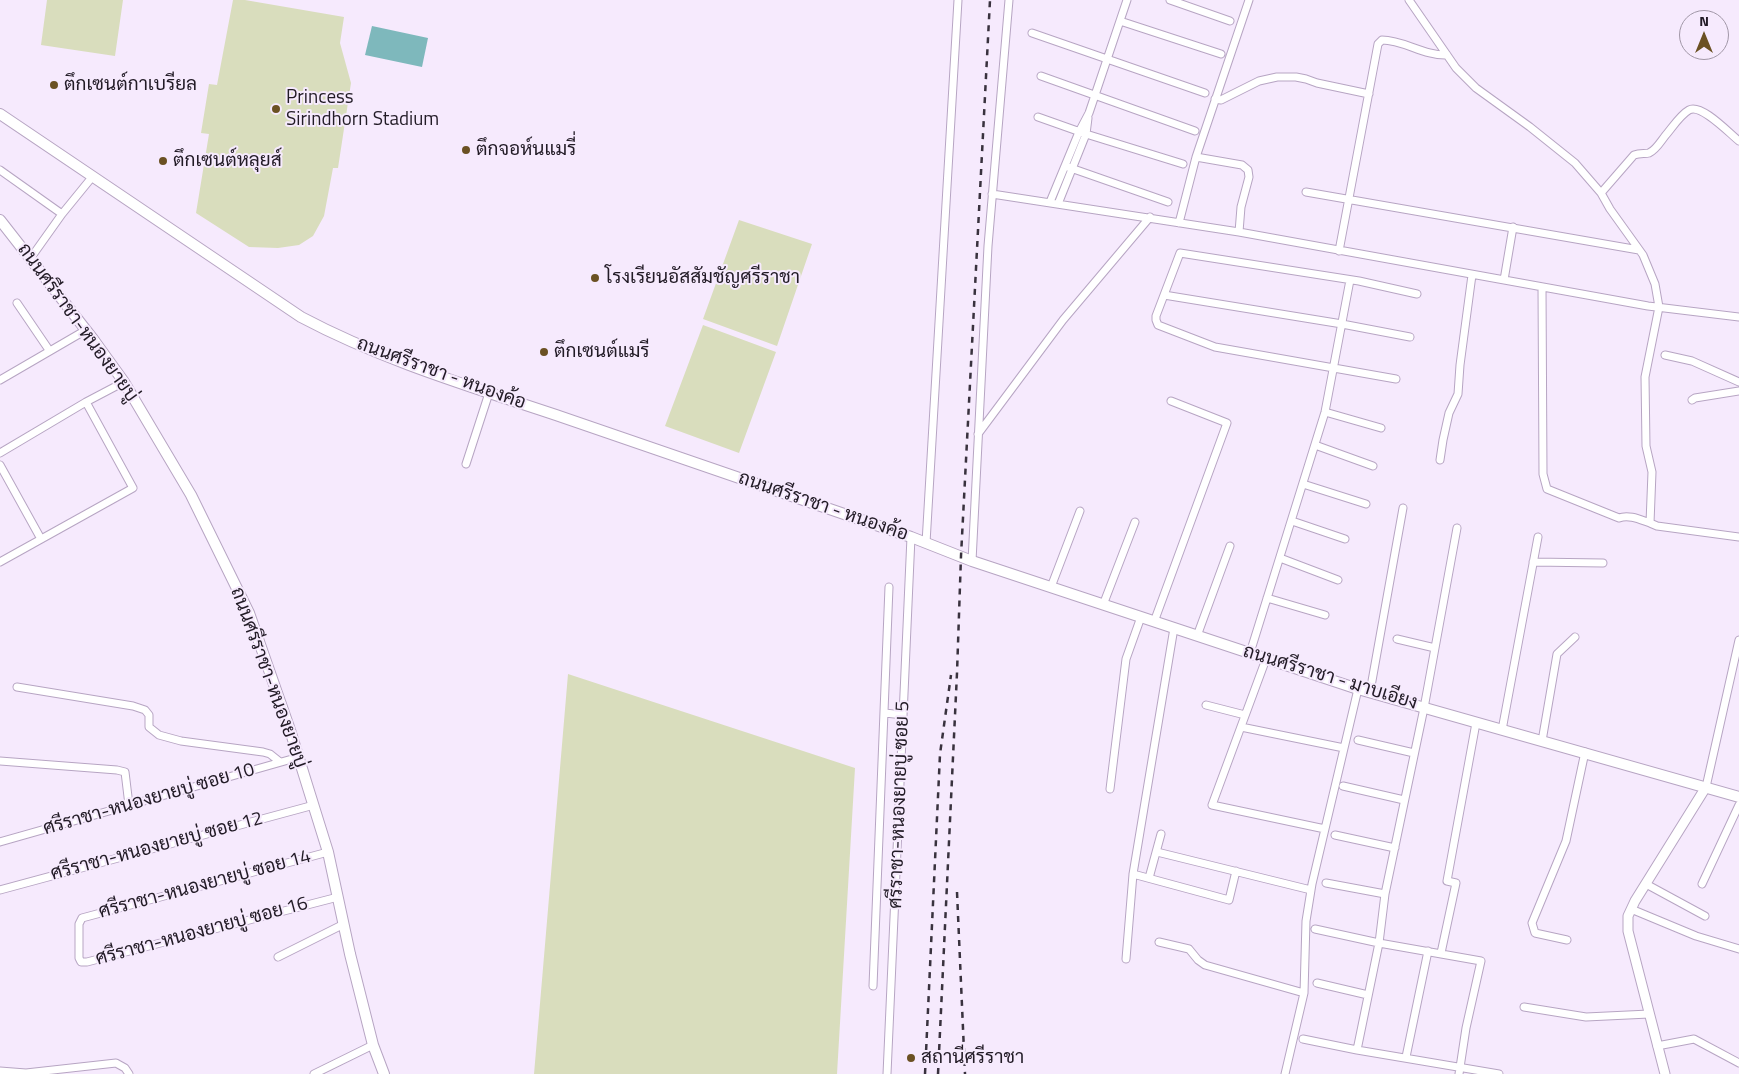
<!DOCTYPE html>
<meta charset="utf-8">
<style>
body{margin:0}
#map{position:relative;width:1739px;height:1074px;overflow:hidden;background:#f6eafd;font-family:"Titillium Web",sans-serif}
canvas{display:block}
.north{position:absolute;left:1679px;top:10px;width:50px;height:50px;box-sizing:border-box;background:#f6eafd;border:1px solid #a197a7;border-radius:50%;rotate:0deg;font-size:14px;font-weight:700;line-height:20px;text-align:center;color:#221b26}
.north::after{content:'';display:block;margin:auto;width:18px;height:22px;background:#6b5123;clip-path:polygon(50% 0,100% 100%,50% 72%,0 100%)}
</style>
<div id="map">
<canvas width="1739" height="1074"></canvas>
<div class="north">N</div>
</div>
<script>
const ctx = document.querySelector('canvas').getContext('2d');
ctx.lineJoin = 'round';
function paint(path, color) {
  ctx.fillStyle = color;
  ctx.fill(path, 'evenodd');
}
function trace(path, color, width, dash) {
  ctx.strokeStyle = color;
  ctx.lineWidth = width;
  ctx.lineCap = dash ? 'butt' : 'round';
  ctx.setLineDash(dash || []);
  ctx.stroke(path);
}
function drawText(font, color, halo, rows, align = 'center') {
  ctx.font = font + ' "Titillium Web",Sarabun,sans-serif';
  ctx.lineWidth = 4;
  ctx.setLineDash([]);
  ctx.textBaseline = 'middle';
  ctx.strokeStyle = halo;
  ctx.fillStyle = color;
  for (const [text, x, y, turn = 0] of rows) {
    ctx.save();
    ctx.translate(x, y);
    ctx.rotate((+turn || 0) * Math.PI / 180);
    ctx.textAlign = isNaN(turn) ? turn : align;
    if (halo) ctx.strokeText(text, 0, 0);
    ctx.fillText(text, 0, 0);
    ctx.restore();
  }
}
paint(new Path2D(`
 M47,0h76l-8,56 -74,-11z
 M233,0h12l99,17 -4,26 11,40 -13,85h-5l-9,48 -11,20 -14,9 -21,3 -29,-1 -53,-34 13,-79 -8,-1 8,-49 8,1z
 M739,220l73,24 -35,102 -74,-27z
 M703,325l73,27 -37,101 -74,-27z
 M568,674l287,94 -18,306h-303z`), '#d9ddbd');
paint(new Path2D(`
 M372,26l56,12 -6,29 -57,-12z`), '#7eb8bc');
const minor = new Path2D(`
 M1170,0l60,21
 M1409,0l47,68 20,20 54,39 45,36 26,30 9,16 33,46 12,29 4,23 -14,70 1,69 6,26 -2,51 7,3 82,11
 M1120,21l101,33
 M1032,33l173,60
 M1041,76l154,55
 M1215,99l6,1 38,-19 18,-4h19l10,2 11,4 52,11
 M1038,117l48,17 97,30
 M1196,157l46,8 6,5 1,7 -8,30 -2,25
 M1065,166l103,36
 M0,170l62,44
 M1306,192l333,58
 M1601,193l33,-38c6,-2 11,-1 15,-2 7,-3 12,-12 16,-17 7,-8 15,-21 24,-26 12,-7 40,23 50,31
 M992,194l247,38 409,74 91,11
 M1050,202l29,-70 10,-19 38,-113
 M1058,204l28,-70 2,-16
 M1179,223l17,-66 53,-157
 M1339,251l39,-207 4,-4c22,0 42,16 65,15
 M30,259l32,-45 31,-38
 M1504,280l9,-53
 M1542,287l1,187 4,15 72,29c10,-4 22,2 31,5
 M1164,295l178,29 68,13
 M17,303l32,47
 M1665,355l27,6 47,21
 M1396,379l-181,-32 -57,-22 -2,-5v-4l24,-63 179,28 58,13
 M0,380l86,-50
 M1692,400l3,-2 44,-7
 M1325,412l56,16
 M978,434l85,-114 87,-103
 M1315,445l58,21
 M0,453l86,-51 38,-20
 M1440,460l3,-20 6,-27 9,-19 2,-29 12,-90
 M466,464l23,-71
 M0,465l41,74
 M1303,484l63,20
 M1292,521l53,18
 M926,543l32,-543
 M1280,558l58,22
 M972,561l16,-315 21,-246
 M0,562l133,-74 -47,-86
 M1533,562l70,1
 M1051,587l29,-76
 M1267,598l58,17
 M1103,605l32,-83
 M1154,622l73,-199 -56,-22
 M1197,636l33,-90
 M1397,639l38,9
 M1250,653l75,-241 25,-132
 M1266,659l-54,146 113,24
 M17,687l116,19 12,4 4,5v12l10,8 22,6 82,11 7,2 10,8
 M1370,692l33,-184
 M1206,705l39,10
 M885,713l18,2
 M1241,727l103,21
 M1502,730l36,-193
 M1358,740l56,13
 M1542,741l15,-87 18,-17
 M0,761l117,9 8,2 4,33
 M1343,786l61,14
 M1706,787l33,-147
 M1110,789l16,-130 15,-42
 M1335,835l60,13
 M0,842l299,-85
 M328,852l-246,66 -3,6v34l2,4h6l251,-65
 M1157,852l154,38
 M1133,874l96,26 7,-29
 M1149,878l12,-44
 M1326,883l59,11
 M1646,884l59,32
 M1702,884l37,-79
 M0,890l314,-85
 M1631,909l65,27 43,13
 M1315,929l64,14 102,18 -15,67 -7,46
 M1567,940l-32,-7 -3,-10 34,-82 19,-89
 M1159,942l30,7 9,11 7,5 99,28
 M1441,953l15,-70 -9,-2 29,-158
 M278,957l66,-33
 M1126,959l7,-85 41,-246
 M1317,983l51,12
 M873,986l16,-399
 M1524,1007l62,10 63,-3
 M1303,1039l54,11 142,24
 M1657,1046l37,-7 45,24
 M1357,1050l22,-107 6,-49 39,-186 33,-180
 M1406,1057l22,-106
 M0,1071l26,2 90,-10 9,5 4,6
 M314,1074l59,-29
 M887,1074l24,-537
 M1285,1074l19,-81 2,-72 6,-37 46,-195`);
const tertiary = new Path2D(`
 M1665,1074l-37,-143v-15l7,-15 71,-114`);
const secondary = new Path2D(`
 M0,114l301,203c81,43 168,69 255,98 118,40 236,81 355,122l61,24 386,128 381,108
 M0,220l93,119 31,43 67,113 58,118 41,117 38,122 22,102 23,91 11,29`);
trace(minor, '#b7a5c3', 9);
trace(tertiary, '#b7a5c3', 11);
trace(secondary, '#b7a5c3', 12);
trace(minor, '#fff', 7);
trace(tertiary, '#fff', 9);
trace(secondary, '#fff', 10);
trace(new Path2D(`
 M957,892l8,182
 M925,1074l15,-320 11,-79
 M938,1074l19,-401 4,-117 29,-556`), '#39323e', 2.5, [6, 6]);
for (const [x, y, r, color] of [
 [54,85,5,"#6b5123"],
 [276,109,5,"#6b5123"],
 [466,150,5,"#6b5123"],
 [163,161,5,"#6b5123"],
 [595,278,5,"#6b5123"],
 [544,352,5,"#6b5123"],
 [911,1058,5,"#6b5123"]
]) {
  const dot = new Path2D();
  dot.arc(x, y, r, 0, 2 * Math.PI);
  ctx.fillStyle = color;
  ctx.fill(dot);
  trace(dot, '#f6eafd', 2);
}
drawText('19px', '#221b26', '#f6eafd', [
 ["ตึกเซนต์กาเบรียล",64,85],
 ["Princess",286,98],
 ["Sirindhorn Stadium",286,120],
 ["ตึกจอห์นแมรี่",476,150],
 ["ตึกเซนต์หลุยส์",173,161],
 ["โรงเรียนอัสสัมชัญศรีราชา",605,278],
 ["ตึกเซนต์แมรี",554,352],
 ["สถานีศรีราชา",921,1058]
], 'left');
drawText('19px', '#221b26', '#f6eafd', [
 ["ถนนศรีราชา-หนองยายบู่",77,323,54],
 ["ถนนศรีราชา - หนองค้อ",441,374,20],
 ["ถนนศรีราชา - หนองค้อ",823,507,19],
 ["ถนนศรีราชา-หนองยายบู่",268,678,70],
 ["ถนนศรีราชา - มาบเอียง",1330,678,17],
 ["ศรีราชา-หนองยายบู่ ซอย 10",149,800,-16],
 ["ศรีราชา-หนองยายบู่ ซอย 5",900,805,-88],
 ["ศรีราชา-หนองยายบู่ ซอย 12",157,847,-15],
 ["ศรีราชา-หนองยายบู่ ซอย 14",205,885,-15],
 ["ศรีราชา-หนองยายบู่ ซอย 16",202,932,-15]
]);
</script>
